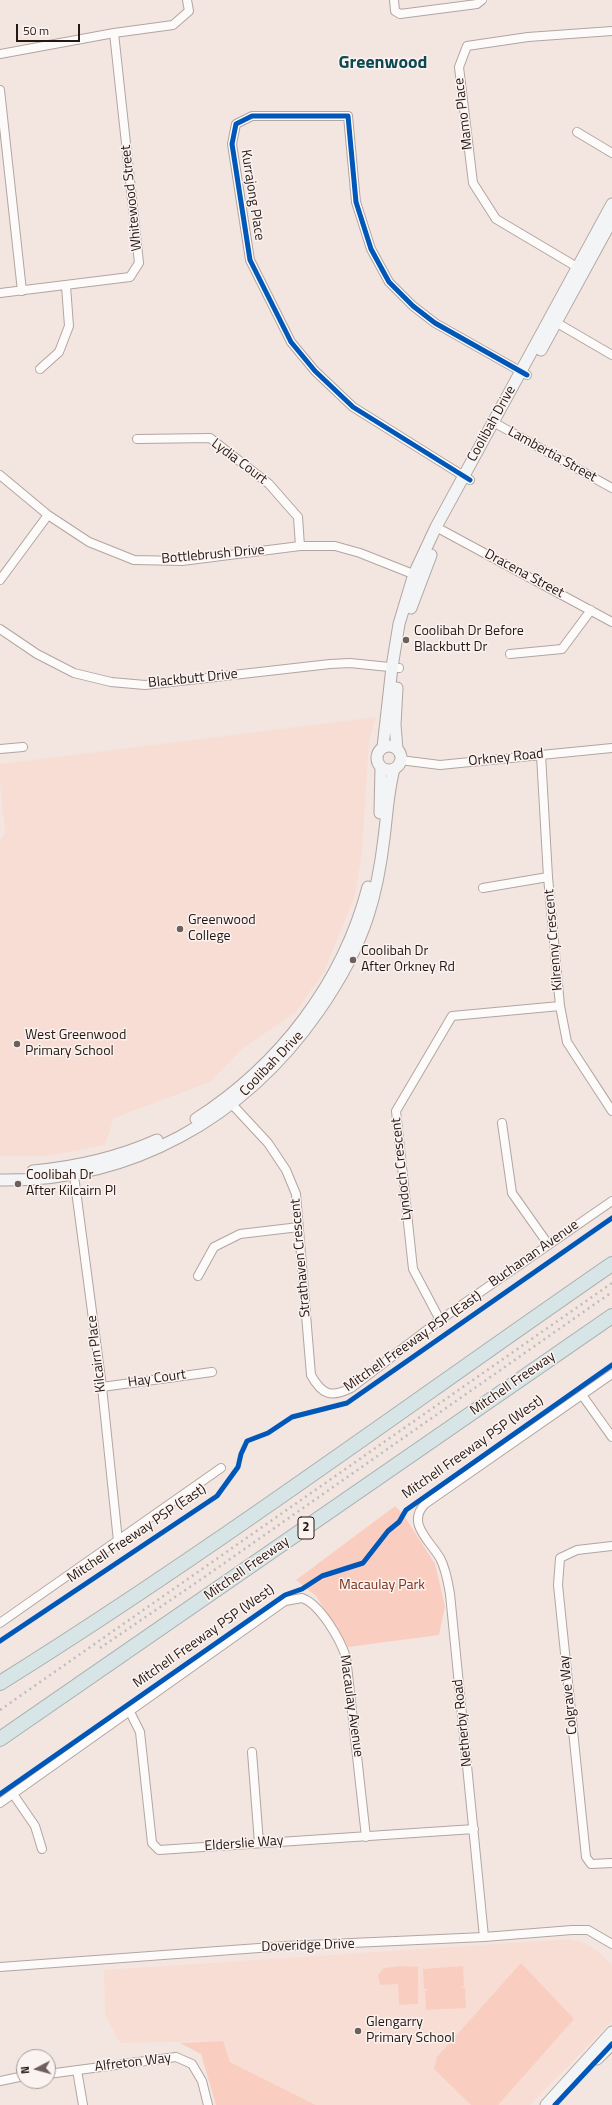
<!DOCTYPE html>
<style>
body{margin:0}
#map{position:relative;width:612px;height:2105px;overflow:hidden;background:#f3e6e1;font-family:"Titillium Web",sans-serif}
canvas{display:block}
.north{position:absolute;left:16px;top:2049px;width:40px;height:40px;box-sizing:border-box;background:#fbf3f0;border:1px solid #a59b98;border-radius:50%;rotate:264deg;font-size:11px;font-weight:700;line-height:16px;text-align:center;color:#251713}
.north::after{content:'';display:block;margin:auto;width:14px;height:18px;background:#6d5f5b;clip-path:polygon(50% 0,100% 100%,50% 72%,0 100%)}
.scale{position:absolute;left:16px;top:24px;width:64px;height:18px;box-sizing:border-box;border:2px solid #251713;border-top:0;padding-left:5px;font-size:12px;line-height:14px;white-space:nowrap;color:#251713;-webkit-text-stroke:3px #fbf3f0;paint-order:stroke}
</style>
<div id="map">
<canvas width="612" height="2105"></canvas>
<div class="north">N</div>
<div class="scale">50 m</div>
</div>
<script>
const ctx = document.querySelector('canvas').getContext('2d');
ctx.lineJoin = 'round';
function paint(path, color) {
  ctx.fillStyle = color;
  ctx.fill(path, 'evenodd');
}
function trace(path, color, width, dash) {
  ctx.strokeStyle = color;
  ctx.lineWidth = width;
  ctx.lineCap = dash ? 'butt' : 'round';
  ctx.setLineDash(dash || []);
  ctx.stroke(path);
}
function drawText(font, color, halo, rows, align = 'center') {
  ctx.font = font + ' "Titillium Web",sans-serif';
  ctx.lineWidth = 3;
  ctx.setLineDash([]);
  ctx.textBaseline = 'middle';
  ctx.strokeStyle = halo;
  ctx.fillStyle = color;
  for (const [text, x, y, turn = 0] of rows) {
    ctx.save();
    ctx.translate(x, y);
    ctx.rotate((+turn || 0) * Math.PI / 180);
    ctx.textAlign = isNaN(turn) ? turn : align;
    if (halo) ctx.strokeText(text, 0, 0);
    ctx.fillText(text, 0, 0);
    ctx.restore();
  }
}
paint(new Path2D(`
 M376,717l-7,24 -7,112 -7,42 -31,77 -28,40 -54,37 -32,33 -96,36 -9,27 -58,11h-47v-316l5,-7 -5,-50v-19z
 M570,1939l14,4 14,8 14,14v56l-82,84h-214l-86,-43 -7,-21 -103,2 -15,-28 -1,-45z`), '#f8ddd4');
paint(new Path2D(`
 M395,1506l8,8 32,50 10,42 -6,29 -91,12 -32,-51 -20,-16z
 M521,1963l53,56 -76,86h-27l-37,-36 3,-12z
 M401,1966l17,1v37l-19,1 -1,-21 -18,1 -2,-10 6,-7z
 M463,1966l1,20 -3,2h4l1,20 -40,2 -1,-19 3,-2h-4l-1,-20z
 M223,2041l7,21 86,43h-100l-15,-51 -21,-11z`), '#f9cec1');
const minor = new Path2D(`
 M394,0l1,11 5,3 77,-10 5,-4
 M0,54l114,-21 59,-8 16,-14 -2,-11
 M0,90l22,201
 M577,132l35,21
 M582,270l-86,-51 -23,-36 -14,-116 8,-21 61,-9 84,-6
 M0,293l130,-16 9,-14 -25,-230
 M552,320l60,35
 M40,369l19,-17 10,-26 -3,-40
 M493,422l119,66
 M137,439l73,-1 59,46 29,33 2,29
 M0,475l48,40 41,27 45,18 48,1 118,-15h35l25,7 58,23
 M470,480l-117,-73 -38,-36 -24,-29 -41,-82 -18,-116 4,-20 16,-8h96l8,86 15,47 18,33 24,24 22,17 92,52
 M436,527l176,95
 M0,580l48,-65
 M0,629l37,25 37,19 37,9 34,3 185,-21 20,-1 49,5
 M510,654l52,-5 29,-39
 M0,749l23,-2
 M541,755l7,122 12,129 7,36 45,69
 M400,760l40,5 172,-17
 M483,888l65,-11
 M228,1100l40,43 18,27 10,24 15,181c11,20 20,23 40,13l89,-68 172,-119
 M502,1123l10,70 36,51
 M73,1168l29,219 16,154
 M198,1276l16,-29 26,-13 59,-7
 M440,1320l-27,-51 -17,-158 56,-95 108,-10
 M102,1387l110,-15
 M582,1395l30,42
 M612,1546l-35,4 -17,8 -2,27 28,272 5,7 21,-1
 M0,1623l221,-155
 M130,1712l10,20 12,111 7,7 315,-21
 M252,1752l7,91
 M13,1794l22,32 7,23
 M0,1803l285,-202 17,-3c18,6 38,41 44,59l20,180
 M484,1937l-34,-343c-2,-12 -4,-25 -10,-36 -10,-17 -34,-35 -15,-54l187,-130
 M0,1967l286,-21 198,-9 88,-7h16l24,14
 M77,2070l6,35
 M48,2074l128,-17 16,7 10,17 6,24
 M0,2081l24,-5`);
const secondary = new Path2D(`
 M541,350l71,-130
 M411,608l20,-53
 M377 758a12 12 0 1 1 24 0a12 12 0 1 1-24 0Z
 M383,747l9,-80 7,-43 15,-50 22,-47 176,-323
 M397,749l-2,-24 2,-37
 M380,813l1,-46
 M196,1119c84,-54 147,-136 172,-232
 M33,1171c43,-4 84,-13 124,-31
 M0,1180c131,2 244,-62 318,-168 21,-30 39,-62 50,-96 8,-25 13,-52 16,-78 3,-23 4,-47 10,-69
 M597,2059l15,-15
 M546,2105l66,-73`);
const motorway = new Path2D(`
 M0,1683c210,-131 409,-279 612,-419
 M0,1739l612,-423`);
trace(minor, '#b2a5a1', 10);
trace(secondary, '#b2a5a1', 13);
trace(motorway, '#a7b0b1', 16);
trace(minor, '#fdfbfa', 8);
trace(secondary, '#f2f4f5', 11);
trace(motorway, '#d8e5e7', 14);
trace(new Path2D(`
 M100,1648l103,-70 409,-286
 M0,1710l612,-427`), '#bfbcbb', 2.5, [2, 4]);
trace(new Path2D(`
 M470,480l-117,-73 -38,-36 -24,-29 -41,-82 -18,-116 4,-20 16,-8h96l8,86 15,47 18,33 24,24 22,17 92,52
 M0,1641l217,-145 21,-29 3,-13 6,-13 21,-8 24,-16 55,-14 265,-185
 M0,1794l285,-199 17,-6 20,-13 41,-13 25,-32 11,-9 7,-12 206,-145
 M555,2105l57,-61`), '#0057b8', 5);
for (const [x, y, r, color] of [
 [406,640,4,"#6d5f5b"],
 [180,929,4,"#6d5f5b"],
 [353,960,4,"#6d5f5b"],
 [17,1044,4,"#6d5f5b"],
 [18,1184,4,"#6d5f5b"],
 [358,2031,4,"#6d5f5b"]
]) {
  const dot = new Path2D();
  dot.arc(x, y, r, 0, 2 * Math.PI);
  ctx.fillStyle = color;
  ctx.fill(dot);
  trace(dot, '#fbf3f0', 1.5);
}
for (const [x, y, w] of [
 [306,1528,16]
]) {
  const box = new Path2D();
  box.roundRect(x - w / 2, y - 11, w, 22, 3);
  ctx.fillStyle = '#fbf3f0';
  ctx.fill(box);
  trace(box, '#251713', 1);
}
drawText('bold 13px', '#251713', null, [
 ["2",306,1528]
]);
drawText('14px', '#251713', '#fbf3f0', [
 ["Mamo Place",464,114,-97],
 ["Kurrajong Place",252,195,81],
 ["Whitewood Street",132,198,-96],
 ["Coolibah Drive",492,424,-61],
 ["Lambertia Street",552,455,29],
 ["Lydia Court",239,462,37],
 ["Bottlebrush Drive",213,555,-5],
 ["Dracena Street",524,574,28],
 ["Blackbutt Drive",193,679,-6],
 ["Orkney Road",506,758,-6],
 ["Kilrenny Crescent",554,940,-95],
 ["Coolibah Drive",272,1064,-46],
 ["Lyndoch Crescent",402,1169,-96],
 ["Buchanan Avenue",534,1254,-35],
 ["Strathaven Crescent",301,1258,-95],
 ["Mitchell Freeway PSP (East)",413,1342,-35],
 ["Kilcairn Place",97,1354,-97],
 ["Hay Court",157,1379,-8],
 ["Mitchell Freeway",513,1384,-35],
 ["Mitchell Freeway PSP (West)",473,1448,-35],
 ["Mitchell Freeway PSP (East)",137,1534,-34],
 ["Mitchell Freeway",247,1569,-35],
 ["Mitchell Freeway PSP (West)",204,1637,-35],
 ["Colgrave Way",569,1695,-96],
 ["Macaulay Avenue",351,1706,82],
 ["Netherby Road",463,1723,-96],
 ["Elderslie Way",244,1844,-4],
 ["Doveridge Drive",308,1946,-2],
 ["Alfreton Way",133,2063,-7]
]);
drawText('14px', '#251713', '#fbf3f0', [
 ["Coolibah Dr Before",414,632],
 ["Blackbutt Dr",414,648],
 ["Greenwood",188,921],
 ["College",188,937],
 ["Coolibah Dr",361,952],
 ["After Orkney Rd",361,968],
 ["West Greenwood",25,1036],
 ["Primary School",25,1052],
 ["Coolibah Dr",26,1176],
 ["After Kilcairn Pl",26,1192],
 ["Glengarry",366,2023],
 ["Primary School",366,2039]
], 'left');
drawText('14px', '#782e17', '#fbf3f0', [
 ["Macaulay Park",382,1586]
]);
drawText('bold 18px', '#0d4954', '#fbf3f0', [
 ["Greenwood",383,64]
]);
</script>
